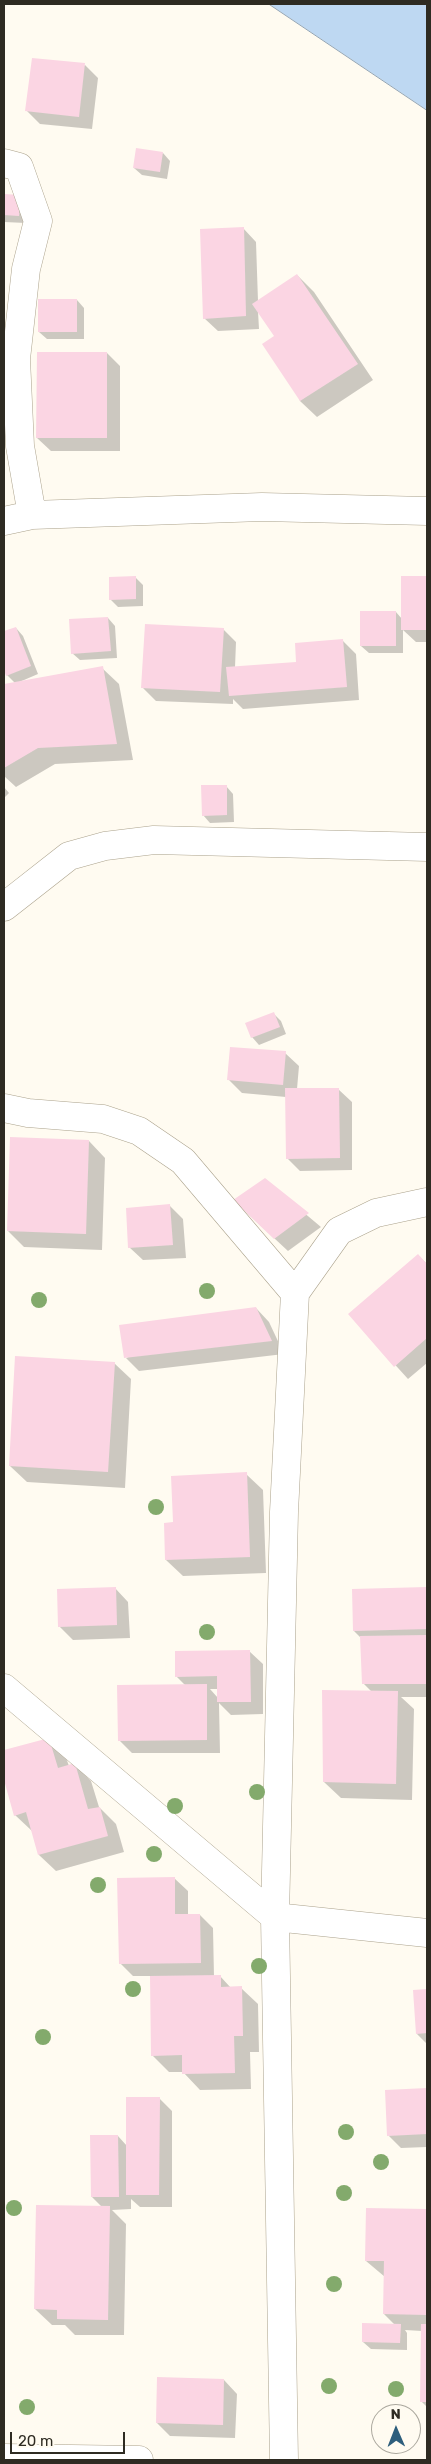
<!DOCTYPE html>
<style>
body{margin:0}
#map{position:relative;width:431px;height:2464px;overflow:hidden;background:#fffbf1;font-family:Rubik,sans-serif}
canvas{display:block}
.frame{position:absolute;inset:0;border:5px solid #2e2b22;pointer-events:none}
.north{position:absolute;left:371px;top:2404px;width:50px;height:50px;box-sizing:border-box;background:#fffbf1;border:1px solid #aba89e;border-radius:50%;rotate:359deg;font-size:14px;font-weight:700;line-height:20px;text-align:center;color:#2e2b22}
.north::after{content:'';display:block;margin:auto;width:18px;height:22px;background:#2e5e7c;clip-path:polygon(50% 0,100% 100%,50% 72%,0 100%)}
.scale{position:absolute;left:10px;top:2432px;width:115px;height:22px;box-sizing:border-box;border:2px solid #2e2b22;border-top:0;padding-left:6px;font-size:15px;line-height:18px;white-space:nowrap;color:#2e2b22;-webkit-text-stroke:4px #fffbf1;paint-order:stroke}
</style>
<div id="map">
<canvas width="431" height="2464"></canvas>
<div class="frame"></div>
<div class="north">N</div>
<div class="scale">20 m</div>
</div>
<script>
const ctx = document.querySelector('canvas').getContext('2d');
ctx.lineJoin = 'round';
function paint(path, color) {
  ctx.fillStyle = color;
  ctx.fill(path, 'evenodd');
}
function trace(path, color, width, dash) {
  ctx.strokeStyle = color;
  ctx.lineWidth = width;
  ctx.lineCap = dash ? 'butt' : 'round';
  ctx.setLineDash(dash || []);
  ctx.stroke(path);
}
const water = new Path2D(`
 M269,4h158v106z`);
paint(water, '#bed8f2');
trace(water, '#93a4b4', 1);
paint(new Path2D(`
 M85,65l13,13 -6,51 -52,-5 -13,-13z
 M163,153l7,8 -3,18 -25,-4 -8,-7z
 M4,196l16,1 6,26 -22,-1z
 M243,228l13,14 2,59 39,-26 17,17 59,88 -56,37 -17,-16 -24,-64 -18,-26 1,18 -41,2 -14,-13z
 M77,300l7,8v31h-37l-8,-7z
 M107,353l13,13v85h-69l-14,-13z
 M403,577l24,1v64h-11l-13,-12v23h-34l-8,-7 35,-34 6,7z
 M136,578l7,7v21l-25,1 -8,-8z
 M108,618l7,8 2,32 -37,2 -8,-7z
 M16,628l7,8 15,38 -21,9 85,-15 17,16 14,76 -78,4 -39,23 -12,-11v-91l11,-2 -8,-8 -3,-9v-33z
 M223,629l13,13 -1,26 62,-4 46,-23 13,13 3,46 -116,9 -10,-10v5l-77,-3 -13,-13z
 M226,786l7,8 1,28 -24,1 -7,-8z
 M4,787l5,6 -5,5z
 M274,1014l7,7 5,13 -27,11 -7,-8z
 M285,1053l14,13 -2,23h41l14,13v68l-52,1 -13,-13 -1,-61 -44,-4 -13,-13z
 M89,1141l16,17 -3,92 -78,-3 -16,-16z
 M265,1180l56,47 -33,24 -41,-38z
 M170,1206l13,13 3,39 -43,2 -14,-13z
 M418,1255l9,9v99l-19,16 -58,-64z
 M256,1308l13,14 15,32 -145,17 -13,-13z
 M114,1363l17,16 -6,109 -98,-6 -17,-16z
 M246,1474l17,16 3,83 -83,3 -17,-16 8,-37z
 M115,1588l13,14 2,36 -57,2 -14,-14z
 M427,1588v109h-26l13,12 -2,91 -71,-2 -17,-16 48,-90 -9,-9 -2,-45 -7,-7 -1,-41z
 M249,1651l14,13v50l-32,1 -12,-12 1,50h-88l-13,-13 66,-55 -9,-9zM210,1689h8v9z
 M49,1739l16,16 4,11 6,-1 16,16 8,26 17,17 8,28 -68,19 -17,-16 -7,-24 -17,-16 -11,-40v-23z
 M174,1878l14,13v24h12l13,13 1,49 6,-1 11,12h10l17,16 1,48h-9l1,37 -51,1 -17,-18h-14l-17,-17 -1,-79h-18l-13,-13z
 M414,1991h13v53l-10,-10z
 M427,2090v57l-26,1 -13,-13 -2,-44z
 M159,2098l13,13v96h-32l-9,-8v10l-19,1 14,14 -2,111h-49l-10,-10h-13l-17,-16 67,-102 -10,-10 26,-61 9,10z
 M367,2209l60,1v197l-6,-6 1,-70 -17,-1 2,3v17l-36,-1 -8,-7 32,-17 -11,-11 1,-37 -19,-16z
 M224,2380l13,14 -2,44 -65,-2 -13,-13z`), '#0003');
paint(new Path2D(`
 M32,58l53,5 -6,54 -54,-6z
 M136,148l27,4 -3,20 -27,-4z
 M4,194l17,1 -2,21 -15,-1z
 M244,227l2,89 -43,3 -3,-90z
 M297,274l61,90 -58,37 -38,-57 12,-8 -22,-32z
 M38,299h39v33h-39z
 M37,352h70v86h-71z
 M136,576v23l-27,1v-23z
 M401,576h26v54h-26z
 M360,611h36v35h-36z
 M108,617l3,34 -40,3 -2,-35z
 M145,624l79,4 -4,64 -79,-4z
 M16,627l15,39 -25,10 -2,-6v-39z
 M343,639l4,48 -118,9 -3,-29 70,-5 -1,-19z
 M103,666l14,78 -79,4 -34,20v-84z
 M201,785h26v30l-25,1z
 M274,1012l6,15 -29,11 -6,-15z
 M230,1047l56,4 -3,34 -56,-5z
 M285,1088h54l1,70 -54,1z
 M10,1137l79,3 -3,94 -79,-3z
 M265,1178l44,35 -35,26 -41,-39z
 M170,1204l3,41 -45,3 -2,-40z
 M418,1254l9,10v74l-33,29 -46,-53z
 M256,1307l16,34 -148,17 -5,-33z
 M15,1356l100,6 -7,110 -99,-6z
 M247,1472l3,85 -85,3 -1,-37 9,-1 -2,-46z
 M116,1587l1,38 -59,2 -1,-38z
 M427,1587v42l-74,2 -1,-42z
 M427,1635v49h-65l-2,-48z
 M250,1650l1,52h-34v-26l-42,1v-26z
 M207,1684v56l-89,1 -1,-56z
 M322,1690l76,1 -2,93 -73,-2z
 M49,1738l9,30 17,-5 13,46 12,-2 8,29 -70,19 -12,-43 -12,4 -10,-36v-30z
 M175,1877v37h25l1,49 -82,1 -2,-86z
 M221,1975v12l21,-1 1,50h-9l1,37 -53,1v-19l-31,1 -1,-80z
 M427,1989v44l-11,1 -3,-44z
 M427,2088v46l-40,2 -2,-46z
 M126,2097h34l-1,98h-33z
 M90,2135h28l1,62h-28z
 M36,2205l74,1 -2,114 -51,-1v-9l-23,-1z
 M366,2208l61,1v106l-44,-1 1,-53h-19z
 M362,2323l39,1 -1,19 -38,-1z
 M421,2324h6v78h-7z
 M157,2377l67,2 -1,46 -67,-2z`), '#fbd5e3');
const minor = new Path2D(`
 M4,163l15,4 19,54 -12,48 -10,90 4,87 12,69
 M4,521l28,-6 230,-8 165,4
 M4,907l65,-51 36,-10 49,-6 273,7
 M4,1108l24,5 75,6 36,12 44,30 112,132 -11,219 -9,405 9,543
 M295,1293l44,-62 37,-18 51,-11
 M4,1688l271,229 152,16
 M4,2458l135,2`);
trace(minor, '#aba28c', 29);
trace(minor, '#fff', 28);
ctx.fillStyle = '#83aa6c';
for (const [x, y] of [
 [207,1291],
 [39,1300],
 [156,1507],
 [207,1632],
 [257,1792],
 [175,1806],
 [154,1854],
 [98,1885],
 [259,1966],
 [133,1989],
 [43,2037],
 [346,2132],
 [381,2162],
 [344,2193],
 [14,2208],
 [334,2284],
 [329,2386],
 [396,2389],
 [27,2407]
]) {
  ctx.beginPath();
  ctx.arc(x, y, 8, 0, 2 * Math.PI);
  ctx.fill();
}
</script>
